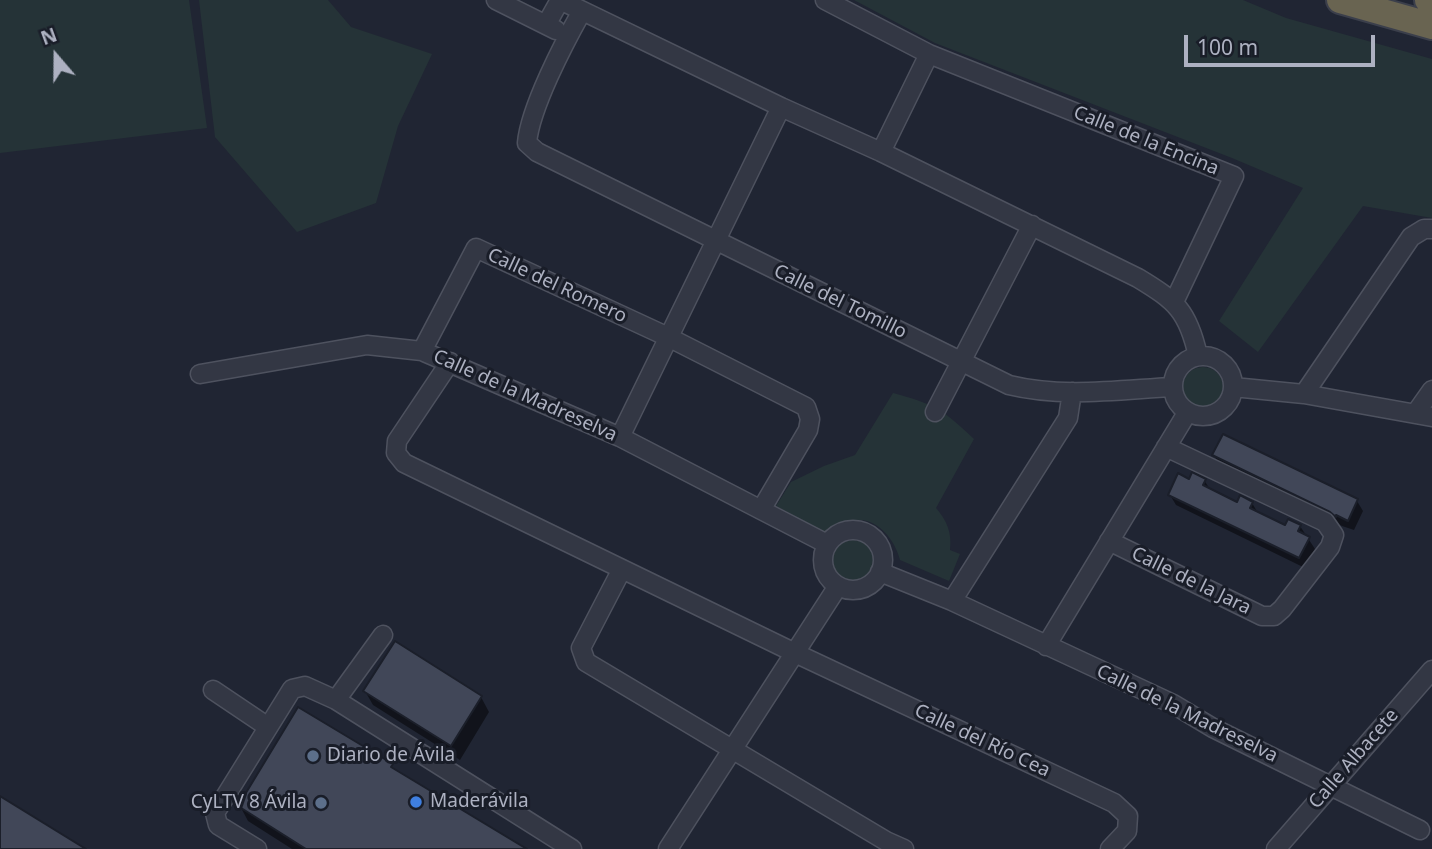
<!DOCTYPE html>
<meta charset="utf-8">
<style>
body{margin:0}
#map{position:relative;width:1432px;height:849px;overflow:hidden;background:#202533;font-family:"Noto Sans",sans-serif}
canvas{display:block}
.north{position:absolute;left:21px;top:21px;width:70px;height:70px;-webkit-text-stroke:5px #191d28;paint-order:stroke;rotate:340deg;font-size:19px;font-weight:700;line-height:28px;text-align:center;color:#adb1c1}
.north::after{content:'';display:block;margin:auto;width:24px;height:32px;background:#adb1c1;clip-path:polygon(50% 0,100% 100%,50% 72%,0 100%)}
.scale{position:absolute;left:1184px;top:35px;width:191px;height:32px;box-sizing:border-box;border:4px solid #adb1c1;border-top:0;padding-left:9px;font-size:21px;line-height:24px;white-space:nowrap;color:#adb1c1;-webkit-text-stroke:5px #191d28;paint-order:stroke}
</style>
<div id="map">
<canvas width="1432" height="849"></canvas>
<div class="north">N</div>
<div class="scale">100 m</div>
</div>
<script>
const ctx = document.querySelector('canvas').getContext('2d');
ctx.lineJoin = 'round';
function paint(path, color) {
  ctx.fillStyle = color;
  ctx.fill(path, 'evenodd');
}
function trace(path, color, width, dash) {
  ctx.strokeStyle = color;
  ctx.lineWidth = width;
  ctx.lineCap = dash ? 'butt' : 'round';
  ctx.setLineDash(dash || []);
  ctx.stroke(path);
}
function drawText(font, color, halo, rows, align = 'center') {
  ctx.font = font + ' "Noto Sans",sans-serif';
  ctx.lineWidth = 6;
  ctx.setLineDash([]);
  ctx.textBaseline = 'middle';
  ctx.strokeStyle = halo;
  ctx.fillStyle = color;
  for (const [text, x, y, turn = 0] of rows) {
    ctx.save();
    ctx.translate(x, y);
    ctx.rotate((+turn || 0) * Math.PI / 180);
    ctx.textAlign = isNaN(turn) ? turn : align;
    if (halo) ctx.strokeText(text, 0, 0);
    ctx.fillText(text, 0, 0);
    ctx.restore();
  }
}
paint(new Path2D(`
 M0,0h189l18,128 -207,25z
 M199,0h129l23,27 81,27 -34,72 -22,77 -79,29 -82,-95z
 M854,0h389l43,18 146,41v159l-69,-12 -105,146 -39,-31 84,-133 -71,-30 -297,-115z
 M1183 387a20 20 0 1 1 40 0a20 20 0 1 1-40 0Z
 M893,393c41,11 51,17 81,46l-38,69c11,13 16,24 14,42l10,4 -11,27 -49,-21c-4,-17 -20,-41 -42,-40 -10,0 -22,9 -32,13l-50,-27 15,-24 33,-16 31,-11z
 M833 560a20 20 0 1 1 40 0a20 20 0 1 1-40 0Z`), '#253337');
paint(new Path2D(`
 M1214,455l143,46 6,10 -9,19 -12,-4 -122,-60z
 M1204,480l7,11 27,13 14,-1 6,10 28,14 14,-1 15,23 -10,19 -129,-63 -6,-10 20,-14z
 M365,691l116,6 8,15 -29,48 -87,-55z
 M391,766l3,5 129,78h-231l-44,-28 -8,-15z`), '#0007');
const building = new Path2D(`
 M1223,434l135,65 -10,22 -12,-6v2l-6,-5 -118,-57z
 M1192,472l14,7 -3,6 34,17 3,-7 13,7 -3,6 35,17 3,-6 13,6 -3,6 12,6 -11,21 -131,-63 10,-22 11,6z
 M395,641l87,55 -31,50 -88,-55z
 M298,707l95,57 -2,3 136,82h-221l-68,-43z
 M0,796l86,53h-86z`);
paint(building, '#414758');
trace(building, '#1b1f2a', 2);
const minor = new Path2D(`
 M496,0l60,30
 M825,0l104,54 305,122 -60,126
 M582,11c-18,32 -52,97 -55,132l10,9 472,233c53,13 109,5 163,2
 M546,25l14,-25 221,107 100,45 257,126c38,23 50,33 60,78
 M881,152l48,-98
 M422,351l54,-103 192,89 138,70 4,12 -2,11 -47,80
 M1173 386a30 30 0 1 1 60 0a30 30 0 1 1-60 0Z
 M450,362l-53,79 -1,12 8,10 391,190 319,150 14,13 -1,15 -17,18
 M200,374l167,-29 55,6 198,86 207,107
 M1233,387l71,7 128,23
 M1304,394l107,-157 13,-8h8
 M935,412l97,-187
 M1415,414l17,-24
 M620,437l161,-330
 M823 560a30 30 0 1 1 60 0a30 30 0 1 1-60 0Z
 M1109,541l153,75h12l8,-7 48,-62 4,-12 -9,-13 -159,-75
 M622,569l-41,79 5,14 300,179 18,8
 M880,572l72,29 221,103 40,24 207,102
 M952,601l116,-183 4,-26
 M1046,646l141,-233
 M213,690l55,37
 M336,700l47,-65
 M257,849l-39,-24 -3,-12 77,-124 13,-3 31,14 236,149
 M668,849l170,-263
 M1276,849l156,-179`);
const highway = new Path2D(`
 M1340,0l92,26
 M1428,0l4,1`);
trace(minor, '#4e525f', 21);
trace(highway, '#3b3f4b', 30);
trace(minor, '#333744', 18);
trace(highway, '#696451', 26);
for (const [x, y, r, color] of [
 [313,756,7,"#5c6f8a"],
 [416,802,7,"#3f7fe0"],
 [321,803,7,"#5c6f8a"]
]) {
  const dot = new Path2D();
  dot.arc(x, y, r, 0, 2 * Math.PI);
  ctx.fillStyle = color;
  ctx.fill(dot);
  trace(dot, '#191d28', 2.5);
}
drawText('19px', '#adb1c1', '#191d28', [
 ["Calle de la Encina",1146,141,22],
 ["Calle del Romero",557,286,25],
 ["Calle del Tomillo",840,302,26],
 ["Calle de la Madreselva",525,396,24],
 ["Calle de la Jara",1191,581,26],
 ["Calle de la Madreselva",1187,714,26],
 ["Calle del Río Cea",982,741,25],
 ["Calle Albacete",1354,759,-49]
]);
drawText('19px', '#adb1c1', '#191d28', [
 ["Diario de Ávila",327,756],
 ["Maderávila",430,802],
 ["CyLTV 8 Ávila",307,803,"right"]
], 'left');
</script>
